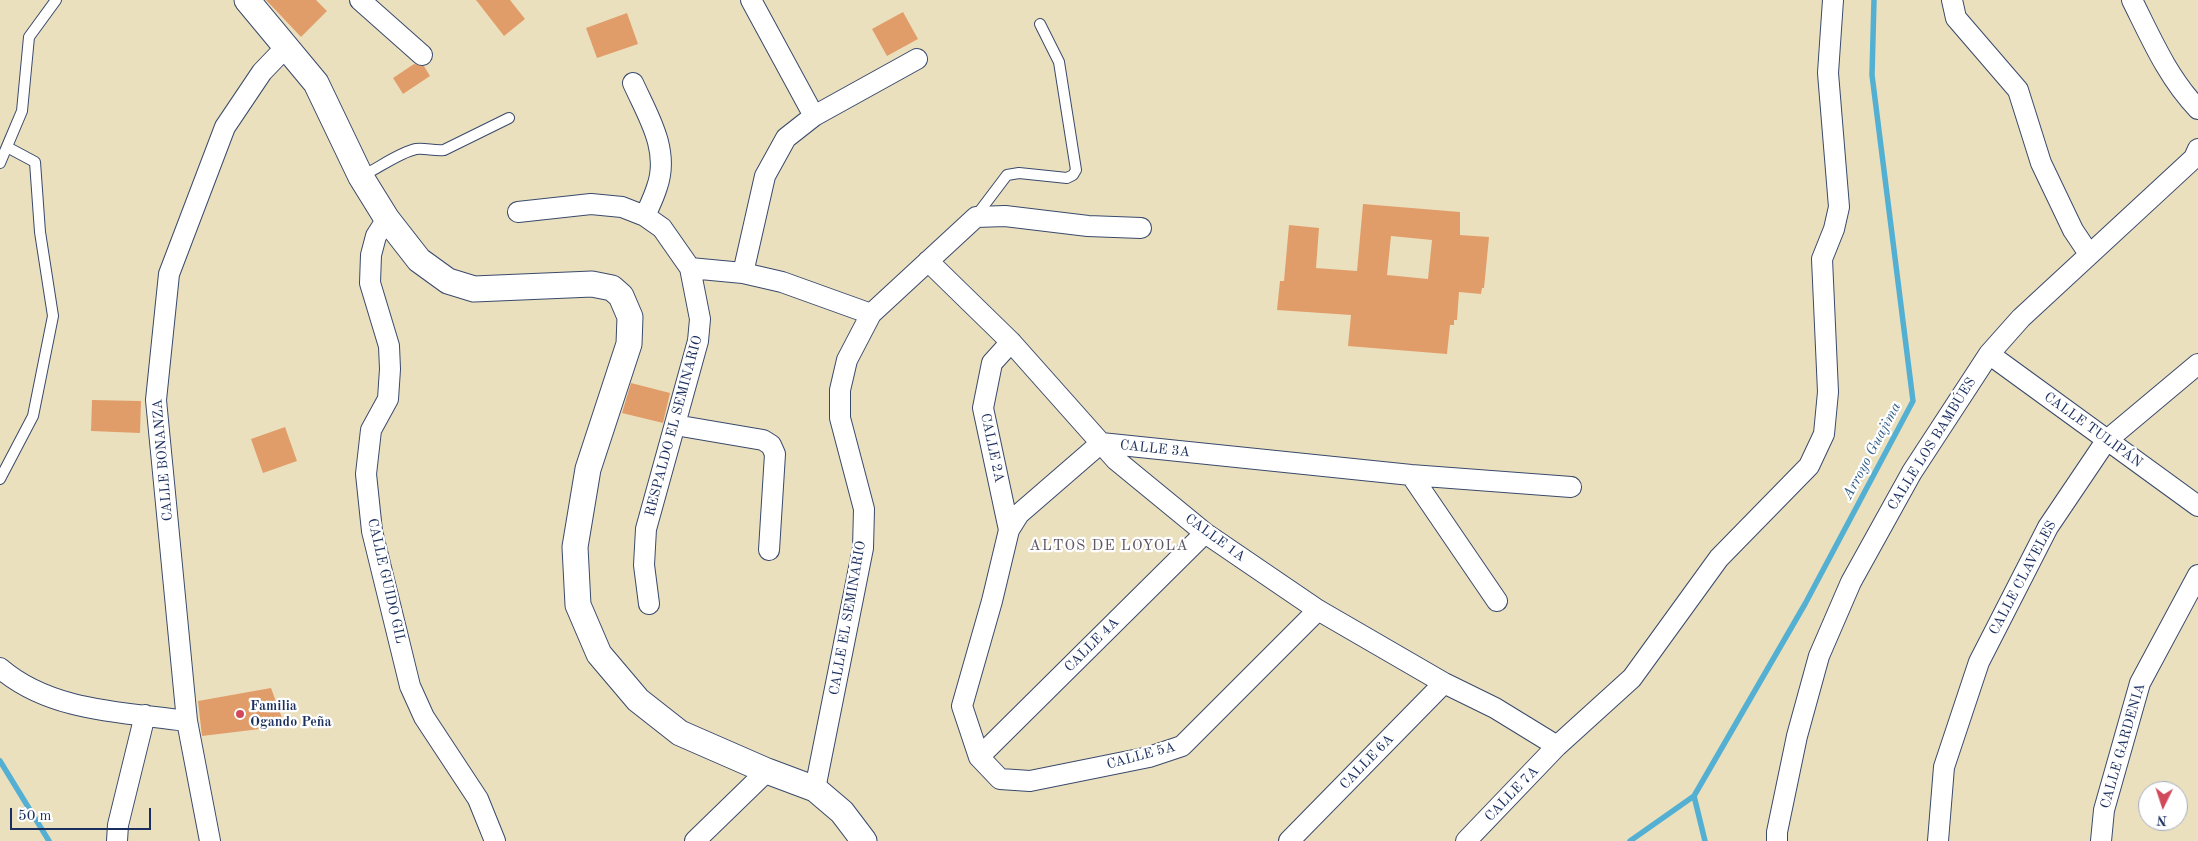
<!DOCTYPE html>
<meta charset="utf-8">
<style>
body{margin:0}
#map{position:relative;width:2198px;height:841px;overflow:hidden;background:#ebe0be;font-family:"Old Standard TT",serif}
canvas{display:block}
.north{position:absolute;left:2138px;top:781px;width:50px;height:50px;box-sizing:border-box;background:#fff;border:1px solid #a4acbf;border-radius:50%;rotate:184deg;font-size:14px;font-weight:700;line-height:20px;text-align:center;color:#1b2f5e}
.north::after{content:'';display:block;margin:auto;width:18px;height:22px;background:#d1495b;clip-path:polygon(50% 0,100% 100%,50% 72%,0 100%)}
.scale{position:absolute;left:10px;top:808px;width:141px;height:22px;box-sizing:border-box;border:2px solid #1b2f5e;border-top:0;padding-left:6px;font-size:15px;line-height:18px;white-space:nowrap;color:#1b2f5e;-webkit-text-stroke:4px #fff;paint-order:stroke}
</style>
<div id="map">
<canvas width="2198" height="841"></canvas>
<div class="north">N</div>
<div class="scale">50 m</div>
</div>
<script>
const ctx = document.querySelector('canvas').getContext('2d');
ctx.lineJoin = 'round';
function trace(path, color, width, dash) {
  ctx.strokeStyle = color;
  ctx.lineWidth = width;
  ctx.lineCap = dash ? 'butt' : 'round';
  ctx.setLineDash(dash || []);
  ctx.stroke(path);
}
function paint(path, color) {
  ctx.fillStyle = color;
  ctx.fill(path, 'evenodd');
}
function drawText(font, color, halo, rows, align = 'center') {
  ctx.font = font + ' "Old Standard TT",serif';
  ctx.lineWidth = 4.5;
  ctx.setLineDash([]);
  ctx.textBaseline = 'middle';
  ctx.strokeStyle = halo;
  ctx.fillStyle = color;
  for (const [text, x, y, turn = 0] of rows) {
    ctx.save();
    ctx.translate(x, y);
    ctx.rotate((+turn || 0) * Math.PI / 180);
    ctx.textAlign = isNaN(turn) ? turn : align;
    if (halo) ctx.strokeText(text, 0, 0);
    ctx.fillText(text, 0, 0);
    ctx.restore();
  }
}
trace(new Path2D(`
 M0,761l49,80
 M1694,796l11,45
 M1630,841l64,-45 111,-192 108,-203 -41,-326 2,-75`), '#54b0d2', 5.5);
paint(new Path2D(`
 M266,0h50l11,11 -26,26z
 M476,0h34l15,19 -21,17z
 M903,12l15,27 -31,17 -15,-27z
 M627,13l11,31 -41,14 -11,-30z
 M414,64l10,2 6,10 -27,18 -10,-16z
 M1363,204l97,8v23l29,2 -5,51h-2l-1,6 -22,-2 -2,28h-3v5h-4l-3,29 -99,-8 3,-31 -74,-5 3,-29h4l5,-56 30,3 -3,40 41,3zM1391,236l41,4 -4,39 -41,-4z
 M631,383l39,10 -7,30 -41,-10z
 M92,400l49,1 -1,32 -49,-2z
 M285,427l12,34 -34,12 -12,-34z
 M271,688l14,38 -83,10 -4,-35z`), '#e19d69');
const service = new Path2D(`
 M0,163l22,-52 7,-74 27,-37
 M362,176c15,-7 38,-24 54,-27 10,-1 18,2 28,1l65,-32
 M976,216l31,-41 12,-2 48,5 6,-3 3,-5 -17,-108 -19,-38
 M0,479l33,-63 20,-100 -13,-84 -5,-70 -28,-15`);
const minor = new Path2D(`
 M360,0l62,55
 M751,0l63,116
 M1952,0l4,18 62,72 23,73 32,67 16,24
 M2132,0c19,38 36,78 66,109
 M633,83c15,33 37,67 24,104 -3,10 -8,20 -12,29
 M518,212l73,-8 31,3 23,9 17,12 28,40 10,51 -2,22 -52,188 -2,36 5,39
 M387,219l-11,17 -5,19 -1,28 19,63 1,23 -2,30 -17,31 -5,44 6,57 38,155 14,31 54,82 17,42
 M928,261l83,81 105,118 89,73 113,77 126,73 51,25 62,38
 M690,268l53,5 39,9 89,32
 M743,273l22,-97 21,-38 28,-22 103,-57
 M1989,354l209,152
 M675,425l88,15 8,5 4,9 -6,96
 M1411,475l86,126
 M1009,530l-26,-122 9,-45 19,-21
 M1318,610l-136,136 -33,11 -119,24 -30,-2 -21,-22 -17,-51 30,-105 17,-71 10,-16 82,-71 310,32 160,12
 M0,668c51,44 124,44 187,53
 M979,757l226,-224
 M815,789l48,-241 1,-39 -24,-91v-28l7,-30 24,-46 105,-97 29,-1 83,10 53,2
 M117,841l1,-16 27,-110
 M210,841l-23,-120 -31,-321 13,-126 56,-147 37,-55 24,-25
 M695,841l72,-70
 M1289,841l155,-158
 M1466,841l91,-95 75,-68 87,-120 90,-92 15,-32 4,-42 -6,-133 12,-30 5,-22 -11,-134 5,-73
 M1777,841v-9l20,-96 22,-80 32,-74 61,-110 77,-118 32,-36 173,-160 4,-9
 M1938,841l6,-74 35,-105 69,-135 58,-86 92,-77
 M2101,841l3,-31 36,-127 58,-108`);
const tertiary = new Path2D(`
 M247,0l69,83 45,94 26,42 32,41 29,21 26,8 118,-5 20,4 9,8 9,21 -1,27 -41,125 -13,78 3,58 21,49 39,46 42,33 87,38 48,18 27,23 22,29`);
trace(service, '#3a4a6c', 12);
trace(minor, '#3a4a6c', 22);
trace(tertiary, '#3a4a6c', 27);
trace(service, '#fff', 10);
trace(minor, '#fff', 20);
trace(tertiary, '#fff', 25);
for (const [x, y, r, color] of [
 [240,714,5,"#d1495b"]
]) {
  const dot = new Path2D();
  dot.arc(x, y, r, 0, 2 * Math.PI);
  ctx.fillStyle = color;
  ctx.fill(dot);
  trace(dot, '#fff', 2);
}
drawText('14px', '#1b2f5e', '#fff', [
 ["RESPALDO EL SEMINARIO",674,426,-75],
 ["CALLE TULIPÁN",2093,430,36],
 ["CALLE LOS BAMBÚES",1932,444,-58],
 ["CALLE 2A",992,448,78],
 ["CALLE 3A",1155,449,6],
 ["CALLE BONANZA",163,460,-95],
 ["CALLE 1A",1215,538,36],
 ["CALLE CLAVELES",2023,578,-62],
 ["CALLE GUIDO GIL",386,581,77],
 ["CALLE EL SEMINARIO",848,618,-80],
 ["CALLE 4A",1092,645,-45],
 ["CALLE GARDENIA",2123,746,-74],
 ["CALLE 5A",1141,756,-15],
 ["CALLE 6A",1367,762,-46],
 ["CALLE 7A",1512,794,-46]
]);
drawText('bold 14px', '#1b2f5e', '#fff', [
 ["Familia",250,706],
 ["Ogando Peña",250,722]
], 'left');
drawText('italic 15px', '#2f5c87', '#fff', [
 ["Arroyo Guajima",1872,451,-62]
]);
ctx.letterSpacing = '1px';
drawText('15px', '#605662', '#fff', [
 ["ALTOS DE LOYOLA",1109,546]
]);
ctx.letterSpacing = '0px';
</script>
